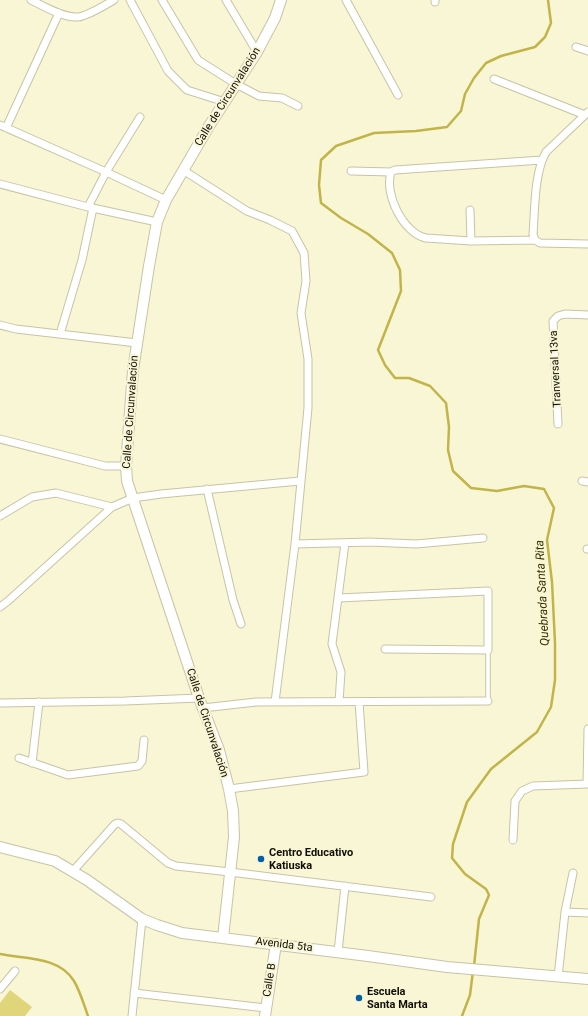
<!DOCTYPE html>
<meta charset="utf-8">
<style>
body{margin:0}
canvas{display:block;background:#f9f6d6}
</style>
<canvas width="588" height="1016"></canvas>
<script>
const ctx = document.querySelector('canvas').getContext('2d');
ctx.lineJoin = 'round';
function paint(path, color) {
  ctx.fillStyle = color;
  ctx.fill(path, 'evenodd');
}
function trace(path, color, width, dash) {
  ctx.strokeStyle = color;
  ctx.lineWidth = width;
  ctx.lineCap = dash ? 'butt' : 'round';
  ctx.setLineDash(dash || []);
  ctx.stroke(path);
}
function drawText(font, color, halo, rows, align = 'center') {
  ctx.font = font + ' Roboto,sans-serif';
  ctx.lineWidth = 4;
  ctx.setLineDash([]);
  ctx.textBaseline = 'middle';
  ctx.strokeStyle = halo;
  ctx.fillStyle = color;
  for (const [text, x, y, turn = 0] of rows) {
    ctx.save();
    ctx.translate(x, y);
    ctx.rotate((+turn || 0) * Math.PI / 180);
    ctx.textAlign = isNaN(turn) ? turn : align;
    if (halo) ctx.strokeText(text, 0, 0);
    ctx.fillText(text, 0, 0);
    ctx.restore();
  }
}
paint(new Path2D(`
 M10,990l22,17 -7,9h-25v-13z`), '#e0d57a');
trace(new Path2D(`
 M0,954c24,5 59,2 74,27 6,10 10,24 14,35
 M474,966l5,-47 10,-24 -3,-6 -21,-15 -13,-16 1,-14 14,-42 24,-33 46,-37 14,-25 4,-27v-37l-3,-61 -5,-42 7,-32 -10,-19 -20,-3 -27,5 -26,-3 -18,-17 -5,-21 1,-23 -3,-24 -16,-17 -21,-8h-14l-10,-13 -7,-15 23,-59 -1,-21 -8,-17 -24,-19 -27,-16 -20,-15 -2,-18 2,-25 15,-14 38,-13 42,-2 31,-4 14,-16 4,-17 9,-16 12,-15 15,-7 34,-9 10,-10 6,-14 -3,-23
 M462,1016l8,-21 3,-24`), '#c1b448', 2.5);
const lane = new Path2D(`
 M488,650v51`);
const street = new Path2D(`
 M31,0c12,6 33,18 47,17 10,-1 27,-12 36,-17
 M130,0l38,71 19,19 38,12
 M162,0l36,60 38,24 23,12 23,2 16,8
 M226,0l31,52
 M346,0l52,95
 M435,2v-2
 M576,47l12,4
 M494,79l91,36
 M0,125l106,47 60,28
 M6,128l53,-115
 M183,170l64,41 23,9 22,11 12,22 2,28 -5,32 7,46v49l-13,136 -20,158
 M351,171l40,1 4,-2 147,-10
 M391,172c-7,22 12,61 35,66l45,3 64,-1 5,3 48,1
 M0,184l88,23 69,15
 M88,207l18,-35 34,-55
 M470,210l1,31
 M535,240l-2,-6c2,-24 1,-61 13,-82l42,-40
 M0,325l16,4 121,14
 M60,334l22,-74 11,-52
 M558,424l-5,-103 5,-5 7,-2 23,1
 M0,439l105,27h21
 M582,481l6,1
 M207,489l26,111 8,24
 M0,516l32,-19 24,-4 56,14
 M295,544l75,-2 46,2 67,-6
 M587,549h1
 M339,598l149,-7v59l-103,-1
 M0,607l8,-6 104,-94 21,-9 28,-4 139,-13
 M339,702l2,-30 -9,-28 13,-101
 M0,703l125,-2 74,-3
 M203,708l53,-6 232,-1
 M19,758l49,17 70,-9 4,-5 2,-21
 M32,763l7,-61
 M587,784l1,-55
 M229,789l135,-17 -5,-70
 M513,840l2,-39 7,-10 11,-5 55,-2
 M73,871l42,-47 3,-1 3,1 47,39 8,3 54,6 201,25
 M565,912l23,1
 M338,952l7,-66
 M558,977l7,-65 8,-39
 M0,989l15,-18
 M134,993l132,15
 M132,1016l10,-97`);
const secondary = new Path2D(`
 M0,847l55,14 32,19 55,39 15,6 25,8 186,23 79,11 141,12
 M223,938l11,-101 -1,-26 -4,-22 -10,-39 -20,-52 -72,-217 -1,-15 7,-96 16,-104 8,-44 9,-22 43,-74 48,-74 18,-34 6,-18
 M265,1016l11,-72`);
trace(lane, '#c7c4a5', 5.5);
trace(street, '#c7c4a5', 9);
trace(secondary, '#c7c4a5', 12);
trace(lane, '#fff', 3.5);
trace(street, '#fff', 7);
trace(secondary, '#fff', 10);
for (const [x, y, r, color] of [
 [261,859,4,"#035eac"],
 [359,998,4,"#035eac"]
]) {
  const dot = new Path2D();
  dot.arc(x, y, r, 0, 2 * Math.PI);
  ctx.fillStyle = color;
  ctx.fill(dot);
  trace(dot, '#f9f6d6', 1.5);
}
drawText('11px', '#100f05', '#f9f6d6', [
 ["Calle de Circunvalación",228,97,-58],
 ["Tranversal 13va",556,369,-93],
 ["Calle de Circunvalación",131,412,-86],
 ["Calle de Circunvalación",207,723,72],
 ["Avenida 5ta",284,945,7],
 ["Calle B",270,980,-81]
]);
drawText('bold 11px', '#100f05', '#f9f6d6', [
 ["Centro Educativo",269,853],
 ["Katiuska",269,866],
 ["Escuela",367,992],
 ["Santa Marta",367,1005]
], 'left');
drawText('italic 12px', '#363001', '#f9f6d6', [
 ["Quebrada Santa Rita",543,593,-93]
]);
</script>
